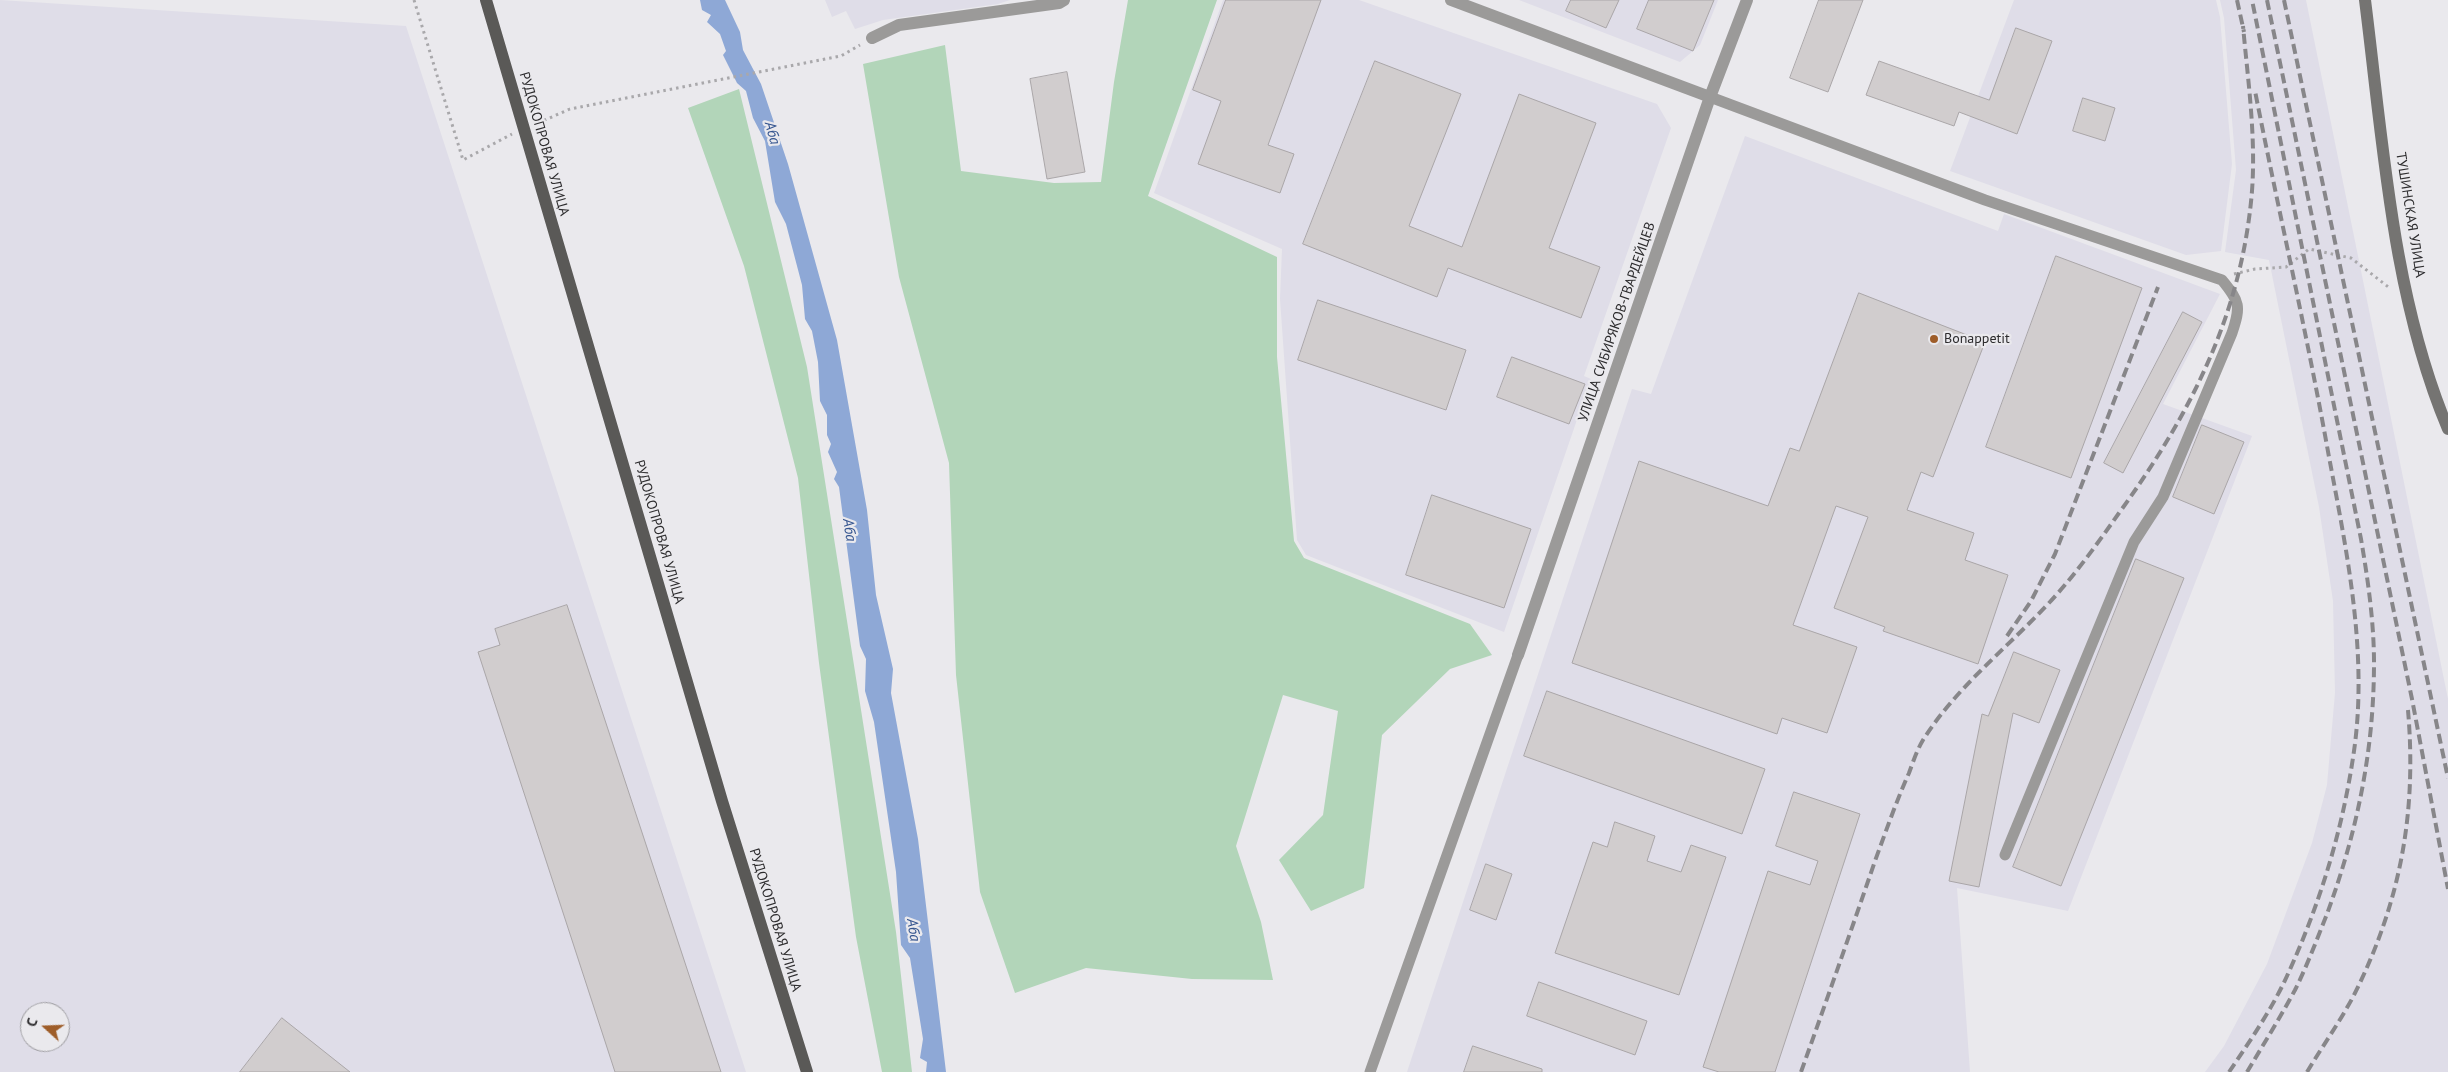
<!DOCTYPE html>
<meta charset="utf-8">
<style>
body{margin:0}
#map{position:relative;width:2448px;height:1072px;overflow:hidden;background:#eae9ed;font-family:"PT Sans",sans-serif}
canvas{display:block}
.north{position:absolute;left:20px;top:1002px;width:50px;height:50px;box-sizing:border-box;background:#eae9ed;border:1px solid #9e9da1;border-radius:50%;rotate:290deg;font-size:14px;font-weight:700;line-height:20px;text-align:center;color:#2d2c2e}
.north::after{content:'';display:block;margin:auto;width:18px;height:22px;background:#9e5d29;clip-path:polygon(50% 0,100% 100%,50% 72%,0 100%)}
</style>
<div id="map">
<canvas width="2448" height="1072"></canvas>
<div class="north">С</div>
</div>
<script>
const ctx = document.querySelector('canvas').getContext('2d');
ctx.lineJoin = 'round';
function paint(path, color) {
  ctx.fillStyle = color;
  ctx.fill(path, 'evenodd');
}
function trace(path, color, width, dash) {
  ctx.strokeStyle = color;
  ctx.lineWidth = width;
  ctx.lineCap = dash ? 'butt' : 'round';
  ctx.setLineDash(dash || []);
  ctx.stroke(path);
}
function drawText(font, color, halo, rows, align = 'center') {
  ctx.font = font + ' "PT Sans",sans-serif';
  ctx.lineWidth = 4.5;
  ctx.setLineDash([]);
  ctx.textBaseline = 'middle';
  ctx.strokeStyle = halo;
  ctx.fillStyle = color;
  for (const [text, x, y, turn = 0] of rows) {
    ctx.save();
    ctx.translate(x, y);
    ctx.rotate((+turn || 0) * Math.PI / 180);
    ctx.textAlign = isNaN(turn) ? turn : align;
    if (halo) ctx.strokeText(text, 0, 0);
    ctx.fillText(text, 0, 0);
    ctx.restore();
  }
}
paint(new Path2D(`
 M0,0l406,26 340,1046h-746zM30,1012h30v30h-30z
 M825,0h185l-12,4 -115,16 -28,9 -9,-18 -14,6z
 M1223,0h136l298,104 14,24 -87,248 7,3 -87,253 -198,-77 -9,-15 -17,-241 2,-50 -128,-56z
 M1519,0h199l-18,45 -20,17z
 M2014,0h202l4,17 12,147 -11,87 -35,4 -236,-84z
 M2220,0h86l142,699v373h-243l19,-26 43,-82 45,-121 15,-58 8,-92 -2,-92 -14,-94 -50,-247 -44,-8 11,-82 -12,-152z
 M1745,136l253,95 6,-17 216,80 -57,110 89,32 -184,475 -111,-23 13,184h-563l225,-683 19,5z`), '#dfdde8');
paint(new Path2D(`
 M1128,0h89l-69,196 129,61v100l17,184 10,17 166,66 22,31 -42,14 -68,66 -18,153 -53,23 -32,-51 44,-45 15,-104 -55,-16 -47,151 25,76 12,58 -81,-1 -106,-11 -71,25 -35,-101 -24,-217 -7,-212 -50,-186 -36,-213 82,-19 16,126 93,12 47,-1 13,-100z
 M739,89l68,278 89,565 16,140h-30l-26,-135 -37,-274 -21,-185 -54,-212 -56,-158z`), '#b2d5b9');
paint(new Path2D(`
 M700,0h25l15,32 3,18 18,34 27,80 49,176 30,170 9,85 17,74 -2,24 27,146 28,233h-20l1,-10 -7,-4 3,-19 -13,-81 -9,-13 -5,-73 -22,-150 -9,-31 1,-32 -6,-13 -21,-159 -5,-8 3,-7 -9,-20 3,-8 -4,-9v-20l-7,-14 -2,-39 -6,-31 -7,-12 -3,-34 -16,-61 -11,-22 -10,-61 -12,-23 -7,-27 -9,-8 -14,-28 3,-4 -6,-17 -13,-12 4,-7 -9,-5z`), '#8ea8d6');
const building = new Path2D(`
 M1226,0h95l-53,145 26,9 -14,39 -82,-29 23,-63 -28,-11z
 M1571,0h48l-13,28 -40,-17z
 M1649,0h65l-21,51 -56,-22z
 M1819,0h44l-35,92 -38,-14z
 M2016,28l36,13 -35,93 -58,-22 -5,14 -88,-31 13,-34 110,39z
 M1375,61l86,33 -52,132 53,21 57,-153 77,29 -47,125 51,19 -19,51 -133,-50 -11,29 -134,-53z
 M1067,72l18,100 -38,7 -17,-100z
 M2083,98l32,10 -10,33 -32,-10z
 M2056,256l86,32 -71,190 -85,-31z
 M1859,293l126,49 -52,135 -12,-5 -14,38 67,23 -9,27 43,15 -30,89 -95,-33 2,-4 -51,-19 34,-91 -32,-11 -43,119 64,22 -30,86 -45,-15 -5,16 -205,-71 67,-202 129,45 22,-58 9,3z
 M1318,300l148,50 -20,60 -148,-50z
 M2183,312l19,10 -79,151 -19,-10z
 M1512,357l73,27 -16,40 -72,-27z
 M2202,425l42,17 -30,72 -41,-17z
 M1432,495l99,34 -27,79 -98,-33z
 M2136,559l48,19 -123,308 -48,-19z
 M567,605l154,467h-106l-137,-420 22,-7 -5,-16z
 M2014,652l46,18 -21,53 -26,-10 -34,174 -30,-6 33,-167 6,2z
 M1547,691l218,78 -23,65 -218,-78z
 M1794,792l66,22 -85,258h-56l-16,-5 65,-196 42,14 8,-24 -42,-15z
 M1615,822l40,14 -8,25 34,11 10,-27 35,12 -47,138 -124,-42 38,-111 14,5z
 M1486,864l26,10 -16,46 -26,-10z
 M1539,982l108,39 -12,34 -108,-39z
 M282,1018l68,54h-110z
 M1473,1046l69,23v3h-78z`);
paint(building, '#d1cdce');
trace(building, '#aaa6a8', 1);
trace(new Path2D(`
 M414,0l49,160 49,-26
 M538,123l32,-14 271,-53 19,-11
 M2234,274l21,-5 31,-2 23,-18 42,9 40,31`), '#a9a8ab', 3, [2.5, 4]);
trace(new Path2D(`
 M1710,97l275,103 237,80c18,22 19,26 10,53l-69,164 -29,45 -129,313
 M1370,1072l148,-417`), '#9b9a99', 11);
trace(new Path2D(`
 M1451,0l259,97
 M872,38l27,-13 160,-22 5,-3
 M1518,655l192,-558 37,-97`), '#9b9a99', 12);
trace(new Path2D(`
 M2365,0c18,142 27,296 83,429`), '#757472', 12);
trace(new Path2D(`
 M486,0l236,801 85,271`), '#5a5957', 12);
trace(new Path2D(`
 M2237,0l7,32
 M2267,0l145,699 36,190
 M2284,0l164,778
 M2007,636l24,-35 24,-47 103,-267
 M1801,1072c25,-70 50,-141 74,-211 11,-30 21,-59 34,-88 4,-11 8,-23 14,-33 36,-57 91,-97 135,-147 22,-25 42,-53 61,-80 71,-98 123,-199 133,-322 4,-55 -4,-110 -9,-165
 M2229,1072c21,-31 43,-63 58,-96 33,-72 56,-147 67,-225 14,-98 -7,-198 -25,-294 -22,-123 -50,-244 -74,-366
 M2247,1072c16,-27 33,-54 48,-82 12,-24 22,-51 32,-76 30,-82 47,-163 47,-251 0,-41 -6,-83 -13,-124l-109,-539
 M2307,1072c15,-25 32,-49 46,-75 47,-93 64,-183 55,-287`), '#878689', 4, [10, 5]);
for (const [x, y, r, color] of [
 [1934,339,5,"#9e5d29"]
]) {
  const dot = new Path2D();
  dot.arc(x, y, r, 0, 2 * Math.PI);
  ctx.fillStyle = color;
  ctx.fill(dot);
  trace(dot, '#eae9ed', 2);
}
drawText('14px', '#2d2c2e', '#eae9ed', [
 ["РУДОКОПРОВАЯ УЛИЦА",544,144,74],
 ["ТУШИНСКАЯ УЛИЦА",2410,215,81],
 ["УЛИЦА СИБИРЯКОВ-ГВАРДЕЙЦЕВ",1617,322,-71],
 ["РУДОКОПРОВАЯ УЛИЦА",659,532,74],
 ["РУДОКОПРОВАЯ УЛИЦА",775,920,73]
]);
drawText('14px', '#2d2c2e', '#eae9ed', [
 ["Bonappetit",1944,339]
], 'left');
drawText('italic 15px', '#34548f', '#eae9ed', [
 ["Аба",772,133,75],
 ["Аба",849,530,81],
 ["Аба",913,930,81]
]);
</script>
